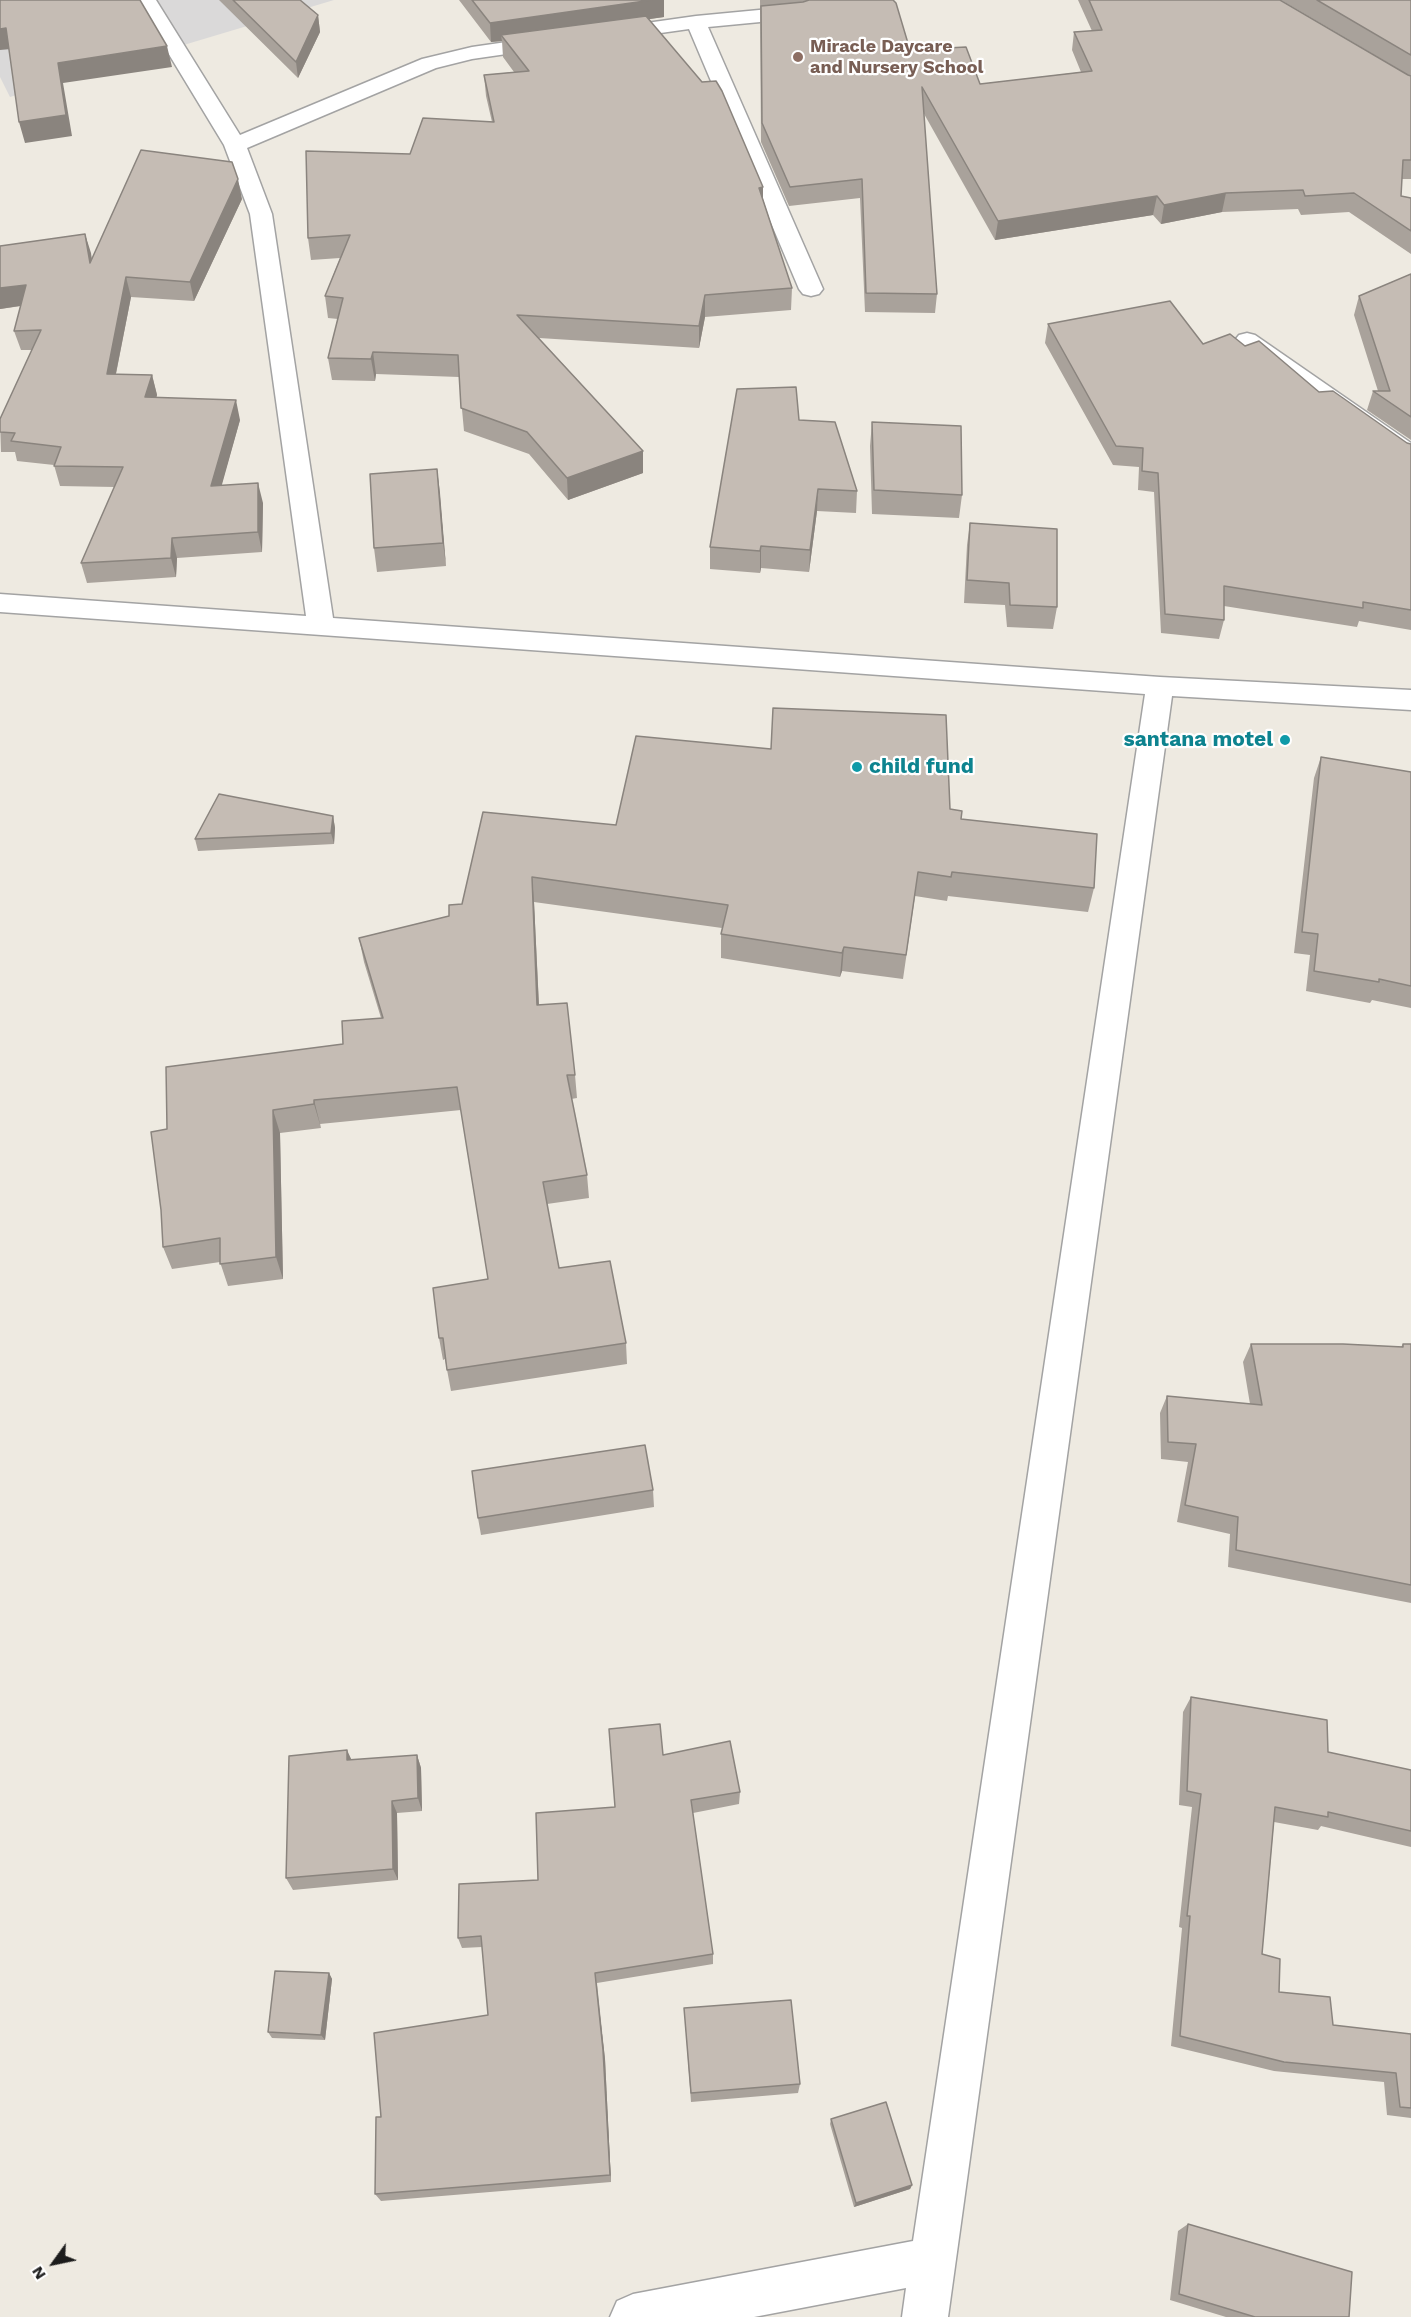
<!DOCTYPE html>
<style>
body{margin:0}
#map{position:relative;width:1411px;height:2317px;overflow:hidden;background:#eeeae1;font-family:"Work Sans",sans-serif}
canvas{display:block}
.north{position:absolute;left:24px;top:2233px;width:60px;height:60px;-webkit-text-stroke:4px #fff;paint-order:stroke;rotate:237deg;font-size:16px;font-weight:700;line-height:24px;text-align:center;color:#1c1c1c}
.north::after{content:'';display:block;margin:auto;width:21px;height:27px;background:#1c1c1c;clip-path:polygon(50% 0,100% 100%,50% 72%,0 100%)}
</style>
<div id="map">
<canvas width="1411" height="2317"></canvas>
<div class="north">N</div>
</div>
<script>
const ctx = document.querySelector('canvas').getContext('2d');
ctx.lineJoin = 'round';
function paint(path, color) {
  ctx.fillStyle = color;
  ctx.fill(path, 'evenodd');
}
function trace(path, color, width, dash) {
  ctx.strokeStyle = color;
  ctx.lineWidth = width;
  ctx.lineCap = dash ? 'butt' : 'round';
  ctx.setLineDash(dash || []);
  ctx.stroke(path);
}
function drawText(font, color, halo, rows, align = 'center') {
  ctx.font = font + ' "Work Sans",sans-serif';
  ctx.lineWidth = 4.5;
  ctx.setLineDash([]);
  ctx.textBaseline = 'middle';
  ctx.strokeStyle = halo;
  ctx.fillStyle = color;
  for (const [text, x, y, turn = 0] of rows) {
    ctx.save();
    ctx.translate(x, y);
    ctx.rotate((+turn || 0) * Math.PI / 180);
    ctx.textAlign = isNaN(turn) ? turn : align;
    if (halo) ctx.strokeText(text, 0, 0);
    ctx.fillText(text, 0, 0);
    ctx.restore();
  }
}
paint(new Path2D(`
 M0,0h334l-324,97 -10,-20z`), '#dad9d9');
const minor = new Path2D(`
 M136,0h20l84,135 182,-76 50,-12 76,-11 7,2 3,4 -3,4 -7,2 -76,11 -36,9 -189,80 25,66 61,404 827,59 251,13v20l-239,-14 -224,1621h-46l4,-29 -152,29h-144l7,-16 16,-7 280,-53 232,-1547 -1145,-82v-18l306,22 -56,-402 -26,-69z
 M823,0h33l-3,4 -51,14 -94,9 115,262 -4,5 -8,2 -8,-2 -4,-5 -110,-260 -78,11 -7,-2 -3,-4 3,-4 7,-2 85,-12 105,-10z
 M1247,333l8,2 156,108v20l-9,-3 -163,-115 -4,-5 4,-5z`);
trace(minor, '#a3a3a3', 3);
paint(minor, '#fff');
paint(new Path2D(`
 M219,0h81l18,15 2,17 -22,46z
 M459,0h205v17l-15,2 114,168v12l29,89 -1,22 -86,7 -6,31 -160,-10 104,113v22l-75,27 -39,-46 -65,-23 -5,-54 -83,-3 -1,7 -43,-1 -4,-22 10,-39 -10,-1 -3,-22 15,-38 -29,2 -3,-22 102,-84 82,-32 -6,-26 -2,-21 30,-3 -11,-15 -1,-16 -11,1z
 M760,0h133l17,50 70,34 101,-12 -9,-22 2,-18 18,-1 -14,-31h202l129,75 -128,-75h130v179h-9l-1,17 10,2v56l-62,-42 -48,3 -3,-6 -76,3 -61,12 -8,-9 -158,25 -72,-128 14,182 -2,19 -70,-1 -5,-114 -71,8 -28,-64z
 M242,199l-48,102 -63,-4 -15,77 36,1 5,20 -1,3 84,22 -19,66 42,17 -1,49 -85,6 -1,19 -89,6 -6,-20 34,-76 -55,-1 -6,-21 -37,-4 -2,-9h-14l-1,-33 32,-69h-11l-7,-19 7,-25 -21,3v-63l85,-12 7,26z
 M1411,274v166l-44,-30 6,-19h5l-24,-76 5,-19z
 M1048,324l155,20 42,2 74,46 88,51 4,1v186l-52,-9 -2,6 -133,-21v14l-5,19 -58,-6 -7,-141 -16,-2 1,-23 -26,-2 -68,-122z
 M799,420l58,71 -1,22 -39,-2 -8,61 -48,-4 -1,5 -50,-4v-22z
 M872,422l90,73 -3,23 -87,-4 -2,-68z
 M437,469l9,97 -69,6 -3,-24z
 M970,523l87,84 -4,22 -46,-2 -2,-22 -41,-2 3,-58z
 M1321,757l90,15v236l-39,-8 -2,3 -64,-12 4,-36 -16,-2 20,-175z
 M950,809l11,10 133,69 -6,24 -140,-16 -1,5 -32,-5 -12,83 -61,-8 -2,6 -119,-19v-24l1,-6 -188,-26 5,103 36,70 2,23 -6,1 16,76 2,23 -42,6 12,64 67,75 1,21 -176,27 -6,-32 -2,1 -4,-22 49,-59 -27,-169 -141,14 1,4 -41,5 3,146 -55,7 -8,-24 -48,7 -9,-22 4,-118 176,-85 38,-26 -17,-56 -5,-24 90,-22 13,-12 154,-79z
 M333,816l2,12 -1,16 -136,7 -3,-12z
 M1251,1344l150,3 2,-3h8v259l-183,-36 2,-33 -53,-12 11,-60 -27,-3 -1,-46 7,-17 83,8 -7,-42z
 M653,1490l1,17 -173,28 -3,-17z
 M1191,1697l137,55 83,18v77l-90,-21 -3,4 -44,-8 -12,132 17,38 54,33 78,9v84l-24,-3 -3,-33 -110,-11 -103,-25 11,-118 -3,-1 13,-120 -13,-2 4,-93z
 M417,1755l4,13 1,43 -25,2 1,67 -105,10 -7,-12 65,-118z
 M663,1755l77,37 -1,12 -46,9 20,141v10l-116,19 8,76 6,123 -230,19 -6,-7 6,-77 107,-102 -6,-68 -20,1 -4,-10 80,-58 77,-73z
 M329,1973l3,6 -7,61 -53,-2 -4,-6z
 M685,2019l115,65 -2,9 -107,9z
 M831,2119l81,66 -2,4 -56,18 -24,-83z
 M1188,2224l161,93h-123l-56,-17 8,-69z`), '#a9a29b');
paint(new Path2D(`
 M651,0h13v17l-159,23 -4,-5 1,6 -11,1 -1,-19z
 M318,15l2,17 -22,46 -2,-16z
 M6,28l5,21 -11,1v-21z
 M167,46l5,21 -109,16 9,53 -47,7 -6,-21 39,-59z
 M238,179l4,20 -48,102 -4,-19z
 M763,187v22l-4,-21z
 M1226,193l-4,19 -61,12 3,-19z
 M1157,196l-4,19 -158,25 3,-19z
 M85,234l6,19 4,30 -5,-20z
 M126,277l5,20 -19,96 -5,-19z
 M26,285l6,19 -32,5v-21z
 M705,295v22l-6,31v-22z
 M373,352l3,22 -1,7 -4,-22z
 M152,375l5,20 -7,22 -5,-20z
 M236,400l4,20 -24,86 -5,-20z
 M643,451v22l-75,27 -1,-22z
 M437,469l3,24 6,73 -3,-23z
 M258,483l5,20 -1,49 -4,-20z
 M818,489l-1,22 -8,61 1,-22z
 M172,538l5,20 -1,19 -5,-19z
 M761,546v22l-1,5v-22z
 M333,816l2,12 -1,16 -3,-11z
 M532,877l2,25 6,127 -3,-24z
 M844,947l-2,24 -2,6 2,-24z
 M314,1100l7,28 -7,-24z
 M273,1110l7,23 3,146 -7,-22z
 M347,1750l6,13 -6,-3z
 M417,1755l4,13 1,43 -4,-13z
 M392,1801l5,12 1,67 -5,-11z
 M329,1973l3,6 -7,61 -4,-5z
 M595,1973l10,86 6,123 -1,-7z
 M912,2185l-2,4 -56,18 2,-4z`), '#8a847e');
const building = new Path2D(`
 M0,0h140l27,46 -109,17 8,52 -47,7 -13,-94 -6,1z
 M233,0h67l18,15 -22,47z
 M472,0h180l-162,23z
 M809,0h84l3,3 14,47 56,-3 14,37 112,-13 -18,-39 28,-2 -13,-30h191l128,75 3,1v84h-8l-2,36 10,2v33l-57,-38 -49,3 -2,-6 -77,3 -62,12 -7,-9 -159,25 -76,-134 15,207 -71,-1 -4,-114 -72,8 -28,-64 -1,-117 42,-4z
 M1317,0h94v55z
 M646,16l56,66 14,-1 6,10 41,96 -4,1 33,100 -87,7 -6,31 -182,-11 126,136 -76,27 -40,-46 -66,-24 -3,-53 -85,-3 -2,7 -43,-1 15,-60 -18,-2 25,-61 -42,3 -2,-87 104,3 13,-36 71,4 -10,-47 45,-4 -28,-36z
 M141,150l91,12 6,17 -48,103 -64,-5 -19,97 45,1 -7,22 91,3 -25,86 47,-3v49l-86,6 -1,20 -90,5 42,-96 -69,-1 7,-19 -50,-6 4,-8 -15,-1v-13l41,-89 -27,1 12,-46 -26,3v-42l85,-12 5,29z
 M1411,274v143l-38,-26h17l-31,-95z
 M1170,301l33,43 27,-10 15,12 14,-5 60,51 14,-1 74,52 4,1v166l-48,-8v6l-139,-22v34l-59,-6 -7,-141 -16,-2 1,-23 -27,-2 -68,-122z
 M796,387l3,33 36,2 22,69 -39,-2 -8,61 -49,-4 -1,5 -50,-4 27,-158z
 M872,422l89,4 1,69 -88,-5z
 M437,469l6,74 -69,5 -4,-74z
 M970,523l87,6v78l-47,-2 -1,-22 -42,-3z
 M773,708l173,7 4,94 12,2 -1,8 136,15 -3,54 -142,-16 -1,5 -33,-5 -12,83 -62,-8 -2,6 -121,-19 7,-29 -196,-28 5,128 30,-2 8,72h-8l20,100 -44,7 16,86 51,-7 16,82 -179,27 -4,-32h-4l-6,-50 55,-9 -31,-192 -143,13v4l-41,6 3,147 -56,7v-26l-57,9 -2,-37 -10,-78 16,-3 -1,-62 177,-23 -1,-23 41,-3 -24,-80 90,-22v-11l13,-1 21,-92 133,13 20,-89 135,13z
 M1321,757l90,15v214l-32,-7v3l-65,-11 4,-37 -16,-2z
 M219,794l114,22 -2,17 -136,6z
 M1251,1344h92l60,3v-3h8v241l-175,-35 2,-33 -53,-12 11,-61 -28,-2 -1,-46 95,9z
 M645,1445l8,45 -175,28 -6,-47z
 M1191,1697l136,23 1,32 83,18v61l-83,-19v5l-53,-10 -13,147 18,5 -1,33 51,5 3,28 78,9v74l-11,-1 -4,-34 -112,-11 -104,-26 10,-120h-3l14,-122 -14,-3z
 M660,1724l3,31 67,-14 10,51 -49,8 22,154 -118,19 8,77 7,125 -235,19 1,-77h5l-7,-84 114,-18 -7,-79 -23,2 1,-54 79,-4 -2,-67 79,-6 -6,-78z
 M347,1750v10l70,-5 1,43 -26,3 1,68 -107,9 3,-122z
 M275,1971l54,2 -8,62 -53,-3z
 M791,2000l9,84 -109,9 -7,-85z
 M886,2102l26,83 -56,18 -25,-84z
 M1188,2224l164,48 -3,45h-94l-76,-23z`);
paint(building, '#c5bcb4');
trace(building, '#8a847e', 1.5);
for (const [x, y, r, color] of [
 [798,57,6,"#8d6e63"],
 [1285,740,6,"#0f9aa8"],
 [857,767,6,"#0f9aa8"]
]) {
  const dot = new Path2D();
  dot.arc(x, y, r, 0, 2 * Math.PI);
  ctx.fillStyle = color;
  ctx.fill(dot);
  trace(dot, '#fff', 2);
}
drawText('bold 18px', '#785e54', '#fff', [
 ["Miracle Daycare",810,47],
 ["and Nursery School",810,68]
], 'left');
drawText('bold 21px', '#0d838f', '#fff', [
 ["santana motel",1273,740],
 ["child fund",869,767,"left"]
], 'right');
</script>
